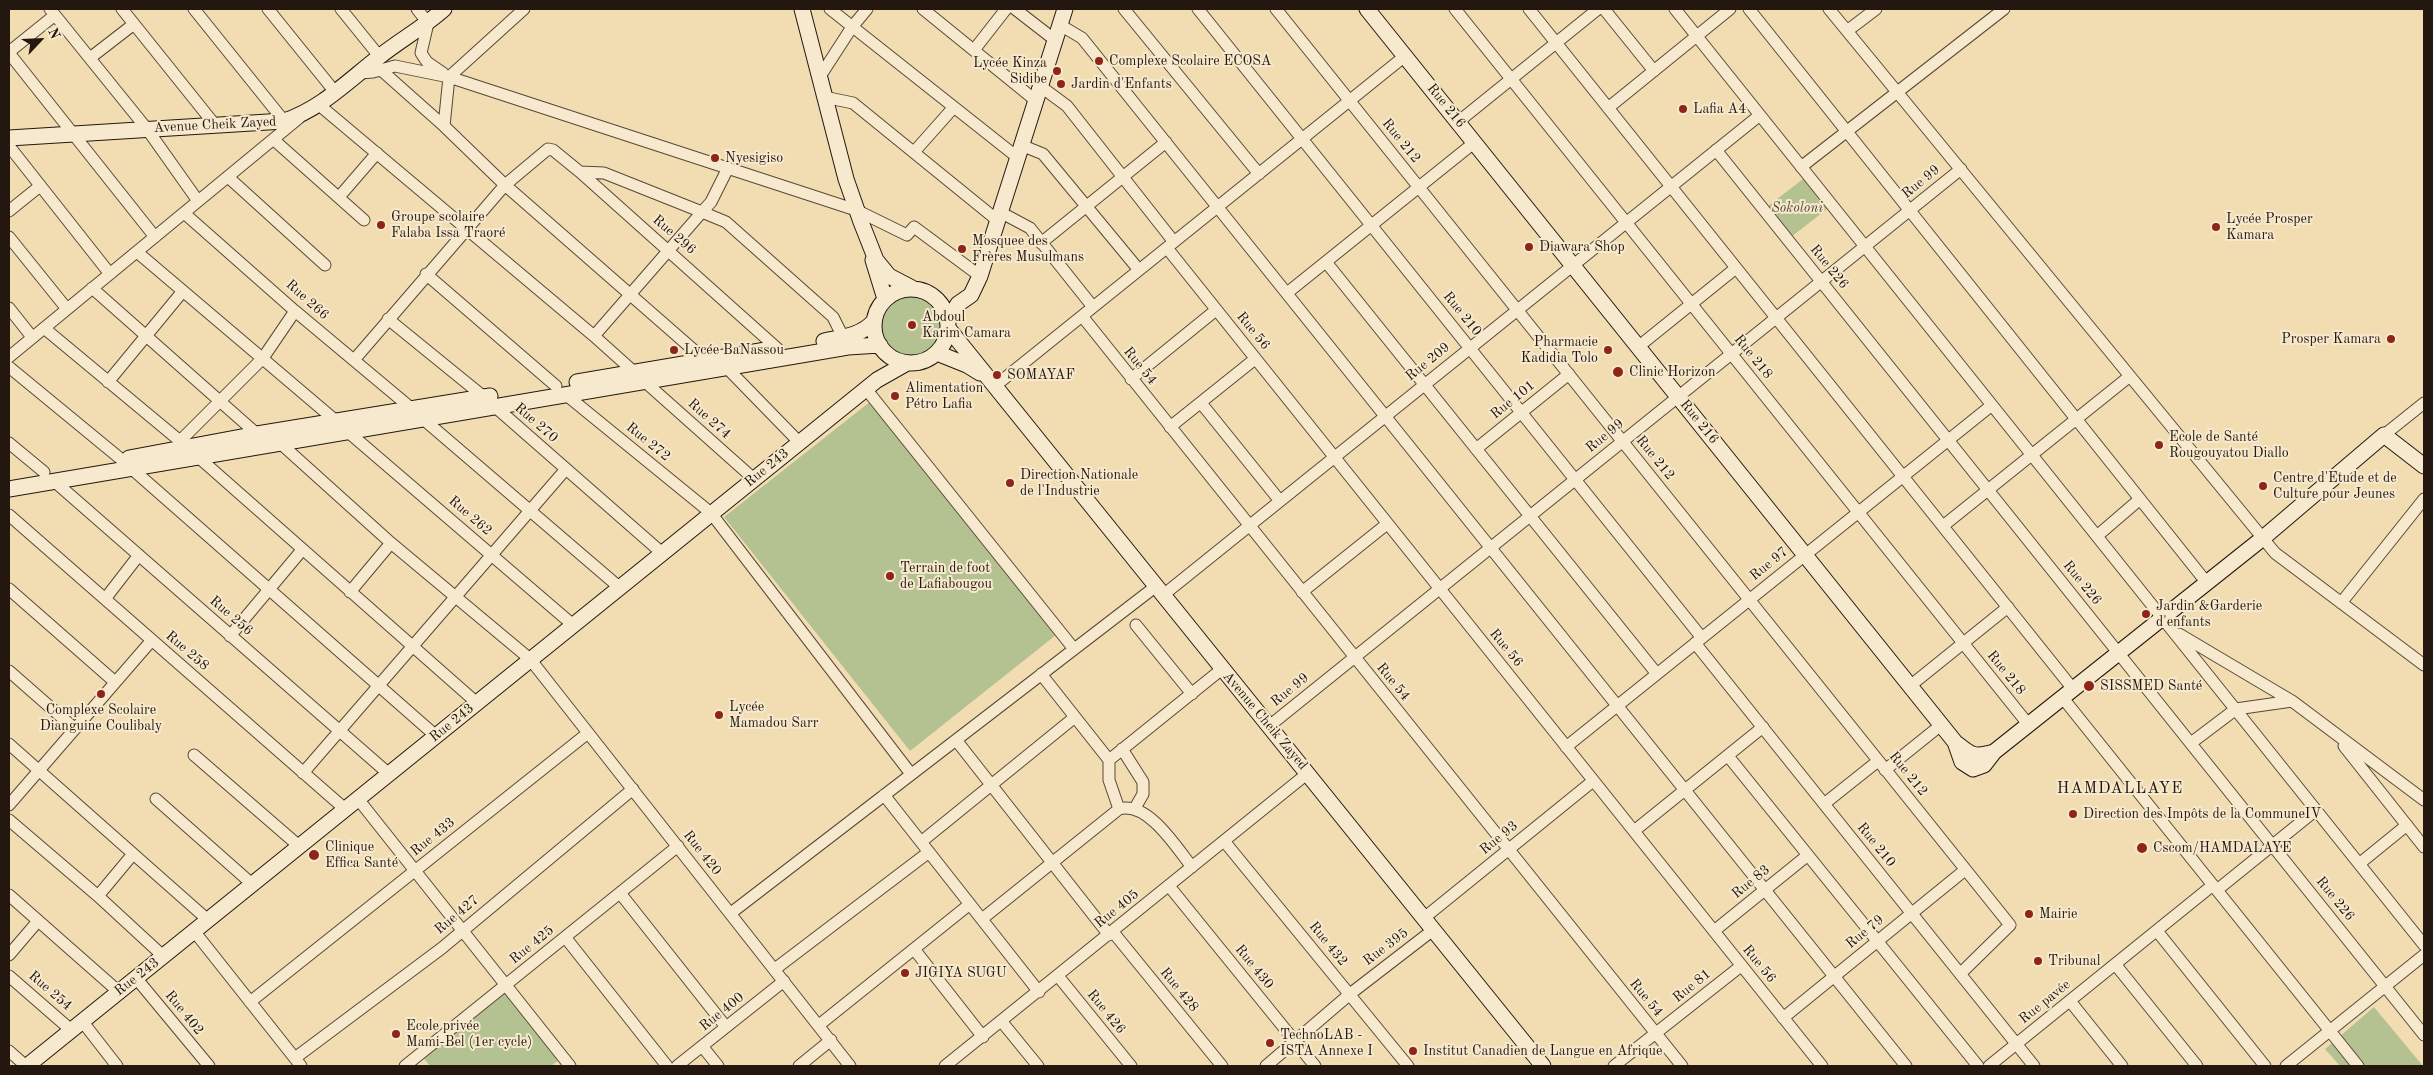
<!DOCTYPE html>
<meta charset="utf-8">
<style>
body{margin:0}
#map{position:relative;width:2433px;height:1075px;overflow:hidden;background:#f2ddb2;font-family:"Old Standard TT",serif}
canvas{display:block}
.frame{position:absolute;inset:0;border:10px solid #231710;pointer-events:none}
.north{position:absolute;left:15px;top:15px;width:50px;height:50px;-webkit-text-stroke:4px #f7e9cd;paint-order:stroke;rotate:65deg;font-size:14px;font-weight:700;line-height:20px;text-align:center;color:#231710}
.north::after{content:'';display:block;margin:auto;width:18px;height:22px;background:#231710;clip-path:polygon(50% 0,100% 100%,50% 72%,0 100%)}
</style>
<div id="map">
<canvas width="2433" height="1075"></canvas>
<div class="frame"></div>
<div class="north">N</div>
</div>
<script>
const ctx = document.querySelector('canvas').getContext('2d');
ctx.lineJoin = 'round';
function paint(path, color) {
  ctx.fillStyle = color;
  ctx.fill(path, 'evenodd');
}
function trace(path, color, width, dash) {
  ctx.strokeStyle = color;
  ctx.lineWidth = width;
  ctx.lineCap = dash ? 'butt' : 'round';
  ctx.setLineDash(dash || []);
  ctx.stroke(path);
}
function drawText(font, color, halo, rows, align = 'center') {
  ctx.font = font + ' "Old Standard TT",serif';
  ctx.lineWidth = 4;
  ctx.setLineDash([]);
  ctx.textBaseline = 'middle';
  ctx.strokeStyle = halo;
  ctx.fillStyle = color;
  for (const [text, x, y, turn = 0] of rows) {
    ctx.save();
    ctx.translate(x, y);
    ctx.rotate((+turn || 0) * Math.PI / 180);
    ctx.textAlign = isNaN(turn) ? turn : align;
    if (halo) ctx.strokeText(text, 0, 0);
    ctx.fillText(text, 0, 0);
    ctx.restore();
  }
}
paint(new Path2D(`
 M1803,179l24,30 -36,28 -23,-31z
 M881 325a30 30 0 1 1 60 0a30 30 0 1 1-60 0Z
 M871,401l185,234 -146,116 -186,-234z
 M504,991l55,69 -8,6h-121l-8,-10z
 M2374,1007l49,59h-83l-15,-17z`), '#b4c291');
const street = new Path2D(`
 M50,9l97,120 51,72
 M122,9l93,116
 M194,9l90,112
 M268,9l67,83
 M341,9l38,47
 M417,9l11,14 -7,30 6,9 16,11
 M830,9l187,148
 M923,9l112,91
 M1015,9l40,31
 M1124,9l135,165
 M1198,9l504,629
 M1276,9l734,916 -50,49
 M1455,9l573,715
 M1529,9l544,680
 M1604,9l50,62
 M1675,9l749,936
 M1749,9l458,574
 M1829,9l446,544 149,112
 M1060,25l22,13 824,1028
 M1847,31l29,-22
 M974,50l32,-41
 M9,52l46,-37
 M9,53l146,184
 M90,58l44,-34
 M381,70l63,56 61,59 200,175 2,6
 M360,73l13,-1 22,-6 54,11 407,133 51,25 7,-8 66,49
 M819,78l33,-51 15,-18
 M1040,86l27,20 107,136
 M824,97l29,6 144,117
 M318,104l276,232 39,35
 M1608,108l122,-99
 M1458,122l140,-113
 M444,126l5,-49 75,-68
 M274,140l90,80
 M1021,145l22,9 96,116
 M9,146l101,128
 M1716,150l708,885
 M914,152l40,-45
 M1801,167l203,-158
 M580,172l24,1 98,39 9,-10 17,-34
 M228,177l97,88
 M339,197l38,-44
 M9,211l31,-25
 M1000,212l30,16 63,79
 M184,213l111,98 116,97
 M9,237l58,72
 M1041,243l125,-101
 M1167,248l655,818
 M137,252l199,169
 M1326,262l331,412
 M426,274l130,112
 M92,288l165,146
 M1287,293l188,-151
 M9,308l23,29
 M1082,316l600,750
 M388,319l96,78 178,156
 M44,328l136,113 297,262
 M594,336l108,-124 24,10 107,95 13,26
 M1638,347l98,-79
 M9,357l290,-239
 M354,360l151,-175 43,-36 5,1 27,22 198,177
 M9,367l113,93
 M726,367l73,75
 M1131,379l85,-69
 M644,381l110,98
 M108,382l75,-91
 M995,386l410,-330
 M866,389l208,260
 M565,394l146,119 200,261
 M1201,403l79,98
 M422,418l197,169
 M1170,427l85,-68
 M347,431l226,194
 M2384,435l40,-32
 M180,441l83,-83 32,-47
 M9,443l35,29
 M280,443l111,100 139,116 320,407
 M1476,449l93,-75
 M131,468l305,268
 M54,481l335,293
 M9,515l336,294
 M1943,526l187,-150
 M2097,536l43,-37
 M9,589l106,93
 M350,592l41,-49
 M1302,592l85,-68
 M1162,596l598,-481
 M105,599l34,-44
 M2341,603l83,-104
 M1136,625l56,69
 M2179,634l113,67 132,99
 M230,636l72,-86
 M1695,643l339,423
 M9,671l66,58
 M1041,674l68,86v20l10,29
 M1910,686l98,-79
 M2062,697l296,369
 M1268,727l693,-558
 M956,740l153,195
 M2191,743l45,-34 56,-8
 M9,744l199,176
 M2344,746l80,101
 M1566,747l426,-342
 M1122,749l21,33v12l-8,14
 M194,755l105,91
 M1728,756l250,310
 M1109,760l113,-91
 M1885,770l56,-45
 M303,773l263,-304
 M884,795l155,197
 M156,799l96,85
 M358,799l212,267
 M1824,804l54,-43
 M9,805l143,-165
 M9,820l89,76 65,60
 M1634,831l129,-104
 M1224,841l184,225
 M921,842l154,-125
 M2359,864l48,-39
 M1169,886l146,180
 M2217,890l99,-80
 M620,893l106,134
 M9,895l110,97
 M98,896l35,-42
 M731,913l424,-326
 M1424,918l169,-137
 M982,919l137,-110c29,-8 57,38 73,58
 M194,931l107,135
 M1714,931l94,-76
 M2157,931l108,135
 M1113,932l109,134
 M565,937l102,129
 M914,949l69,88
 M9,955l29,-34
 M2115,964l82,102
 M775,969l154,-117
 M9,976l62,54
 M1058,976l73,90
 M136,978l73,88
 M2070,1001l52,65
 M250,1002l338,-269
 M1783,1018l182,-148
 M82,1021l35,45
 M1002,1022l36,44
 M819,1025l151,-121
 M702,1046l16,20
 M9,1051l17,15
 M295,1058l147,-110 191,-159
 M405,1066l273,-220
 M677,1066l107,-85
 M799,1066l32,-26
 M945,1066l363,-293
 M1266,1066l84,-72 83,-64
 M1614,1066l127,-100
 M1989,1066l224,-181
 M2286,1066l138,-111`);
const secondary = new Path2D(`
 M802,9l44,170 15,43 15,38 13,16 23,12
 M1367,9l588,733c16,13 18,16 39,10l269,-214 121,-103 40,31
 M9,138l275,-17c37,-12 65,-41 95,-64 21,-17 45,-30 65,-48
 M873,260l12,39
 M874 326a37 37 0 1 1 74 0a37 37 0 1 1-74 0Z
 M948,320l10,-16 13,-9 9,-19 85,-267
 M948,328l595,738
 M824,341c18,-4 37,-5 50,-20
 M937,353l30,12 13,8
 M577,382l189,-32
 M129,458l128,-24 233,-38
 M9,489l839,-142 32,-2
 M1955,742l7,20 11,7 11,-4 10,-13
 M27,1066l850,-686 30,-17`);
trace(street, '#574838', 13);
trace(secondary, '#231710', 17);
trace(street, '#f7e9cd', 11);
trace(secondary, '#f7e9cd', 15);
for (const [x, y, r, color] of [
 [1099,61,5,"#8f2418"],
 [1057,71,5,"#8f2418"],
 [1061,84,5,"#8f2418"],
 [1683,109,5,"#8f2418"],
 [715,158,5,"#8f2418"],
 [381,225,5,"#8f2418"],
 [2216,227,5,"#8f2418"],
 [1529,247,5,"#8f2418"],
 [962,249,5,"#8f2418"],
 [912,325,5,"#8f2418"],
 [2391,339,5,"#8f2418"],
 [674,350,5,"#8f2418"],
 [1608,350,5,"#8f2418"],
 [1618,372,6,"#8f2418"],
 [997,375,5,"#8f2418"],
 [895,396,5,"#8f2418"],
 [2159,445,5,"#8f2418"],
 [1010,483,5,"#8f2418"],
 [2263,486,5,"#8f2418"],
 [890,576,5,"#8f2418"],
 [2146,614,5,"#8f2418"],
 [2089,686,6,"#8f2418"],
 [101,694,5,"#8f2418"],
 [719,715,5,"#8f2418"],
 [2073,814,5,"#8f2418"],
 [2142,848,6,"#8f2418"],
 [314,855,6,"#8f2418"],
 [2029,914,5,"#8f2418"],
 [2038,961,5,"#8f2418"],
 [905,973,5,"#8f2418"],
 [396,1034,5,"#8f2418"],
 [1270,1043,5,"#8f2418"],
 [1413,1051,5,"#8f2418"]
]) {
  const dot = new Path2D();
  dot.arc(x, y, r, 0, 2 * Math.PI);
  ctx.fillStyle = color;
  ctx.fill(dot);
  trace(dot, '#f7e9cd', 2);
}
drawText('14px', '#231710', '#f7e9cd', [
 ["Complexe Scolaire ECOSA",1109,61],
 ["Lycée Kinza",1047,63,"right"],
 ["Sidibe",1047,79,"right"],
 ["Jardin d'Enfants",1071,84],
 ["Lafia A4",1693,109],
 ["Nyesigiso",725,158],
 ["Groupe scolaire",391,217],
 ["Falaba Issa Traoré",391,233],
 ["Lycée Prosper",2226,219],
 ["Kamara",2226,235],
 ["Mosquee des",972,241],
 ["Frères Musulmans",972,257],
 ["Diawara Shop",1539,247],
 ["Abdoul",922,317],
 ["Karim Camara",922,333],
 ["Prosper Kamara",2381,339,"right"],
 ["Pharmacie",1598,342,"right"],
 ["Kadidia Tolo",1598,358,"right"],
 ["Lycée BaNassou",684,350],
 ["Clinic Horizon",1629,372],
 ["SOMAYAF",1007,375],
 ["Alimentation",905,388],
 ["Pétro Lafia",905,404],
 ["Ecole de Santé",2169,437],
 ["Rougouyatou Diallo",2169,453],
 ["Direction Nationale",1020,475],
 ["de l'Industrie",1020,491],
 ["Centre d'Etude et de",2273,478],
 ["Culture pour Jeunes",2273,494],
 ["Terrain de foot",900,568],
 ["de Lafiabougou",900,584],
 ["Jardin &Garderie",2156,606],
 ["d'enfants",2156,622],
 ["SISSMED Santé",2100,686],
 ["Lycée",729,707],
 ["Mamadou Sarr",729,723],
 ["Complexe Scolaire",101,710,"center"],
 ["Dianguine Coulibaly",101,726,"center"],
 ["Direction des Impôts de la CommuneIV",2083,814],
 ["Clinique",325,847],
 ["Effica Santé",325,863],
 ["Cscom/HAMDALAYE",2153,848],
 ["Mairie",2039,914],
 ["Tribunal",2048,961],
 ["JIGIYA SUGU",915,973],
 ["Ecole privée",406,1026],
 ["Mami-Bel (1er cycle)",406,1042],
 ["TechnoLAB -",1280,1035],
 ["ISTA Annexe I",1280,1051],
 ["Institut Canadien de Langue en Afrique",1423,1051]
], 'left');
drawText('14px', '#231710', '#f7e9cd', [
 ["Rue 216",1446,106,51],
 ["Avenue Cheik Zayed",215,125,-3],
 ["Rue 212",1401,141,51],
 ["Rue 99",1921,182,-39],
 ["Rue 296",674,235,41],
 ["Rue 226",1829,267,51],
 ["Rue 266",307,300,42],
 ["Rue 210",1462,314,51],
 ["Rue 56",1253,331,51],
 ["Rue 218",1753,357,51],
 ["Rue 209",1428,362,-39],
 ["Rue 54",1140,366,51],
 ["Rue 101",1513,400,-39],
 ["Rue 274",709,419,42],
 ["Rue 216",1699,422,51],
 ["Rue 270",536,423,41],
 ["Rue 99",1605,436,-39],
 ["Rue 272",648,442,39],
 ["Rue 212",1655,458,51],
 ["Rue 243",767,468,-39],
 ["Rue 262",470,516,41],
 ["Rue 97",1769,564,-39],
 ["Rue 226",2082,583,51],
 ["Rue 256",231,616,41],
 ["Rue 56",1506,648,51],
 ["Rue 258",187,651,41],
 ["Rue 218",2006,673,51],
 ["Rue 54",1393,682,51],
 ["Rue 99",1290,690,-39],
 ["Avenue Cheik Zayed",1265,721,50],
 ["Rue 243",452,723,-39],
 ["Rue 212",1908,774,51],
 ["Rue 433",433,837,-39],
 ["Rue 93",1499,838,-39],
 ["Rue 210",1876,845,51],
 ["Rue 420",702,853,52],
 ["Rue 83",1751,882,-39],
 ["Rue 226",2335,899,51],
 ["Rue 405",1117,909,-39],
 ["Rue 427",457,915,-40],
 ["Rue 79",1865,932,-39],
 ["Rue 432",1328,944,51],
 ["Rue 425",532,945,-39],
 ["Rue 395",1386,947,-37],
 ["Rue 56",1759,964,51],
 ["Rue 430",1254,967,51],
 ["Rue 243",137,977,-38],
 ["Rue 81",1692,986,-39],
 ["Rue 428",1179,990,51],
 ["Rue 254",50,991,41],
 ["Rue 54",1646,998,51],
 ["Rue pavée",2045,1002,-39],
 ["Rue 400",722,1012,-39],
 ["Rue 426",1106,1012,51],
 ["Rue 402",184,1013,51]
]);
drawText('italic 14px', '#4e4a37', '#f7e9cd', [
 ["Sokoloni",1797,208]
]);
ctx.letterSpacing = '1px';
drawText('16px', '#231710', '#f7e9cd', [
 ["HAMDALLAYE",2120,789]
]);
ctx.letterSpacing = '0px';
</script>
